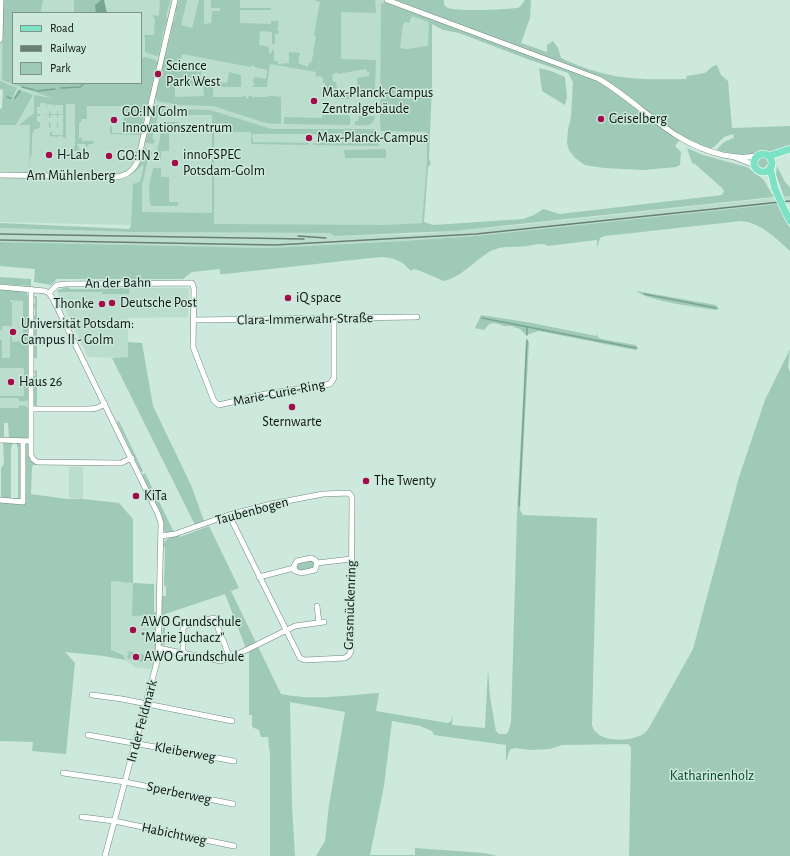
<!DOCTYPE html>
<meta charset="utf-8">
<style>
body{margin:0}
#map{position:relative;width:790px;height:856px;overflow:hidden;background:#cde8dc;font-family:"Alegreya Sans",sans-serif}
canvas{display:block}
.legend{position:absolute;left:12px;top:12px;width:130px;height:72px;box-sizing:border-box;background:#cde8dc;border:1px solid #7f938a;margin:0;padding:5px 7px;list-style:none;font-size:12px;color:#0a1410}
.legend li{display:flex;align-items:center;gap:8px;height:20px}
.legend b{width:20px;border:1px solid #7f938a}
</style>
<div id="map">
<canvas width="790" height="856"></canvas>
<ul class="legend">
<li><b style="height:5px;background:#7ce2c5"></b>Road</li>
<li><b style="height:5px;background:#6b7e76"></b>Railway</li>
<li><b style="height:11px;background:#a0cab8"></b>Park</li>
</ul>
</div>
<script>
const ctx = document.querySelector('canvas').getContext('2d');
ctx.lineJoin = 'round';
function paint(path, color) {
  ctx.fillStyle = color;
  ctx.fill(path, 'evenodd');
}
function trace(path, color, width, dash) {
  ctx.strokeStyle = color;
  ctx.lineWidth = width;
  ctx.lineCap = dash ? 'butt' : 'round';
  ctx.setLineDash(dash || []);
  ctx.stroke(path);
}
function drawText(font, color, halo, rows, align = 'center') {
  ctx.font = font + ' "Alegreya Sans",sans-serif';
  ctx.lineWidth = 3;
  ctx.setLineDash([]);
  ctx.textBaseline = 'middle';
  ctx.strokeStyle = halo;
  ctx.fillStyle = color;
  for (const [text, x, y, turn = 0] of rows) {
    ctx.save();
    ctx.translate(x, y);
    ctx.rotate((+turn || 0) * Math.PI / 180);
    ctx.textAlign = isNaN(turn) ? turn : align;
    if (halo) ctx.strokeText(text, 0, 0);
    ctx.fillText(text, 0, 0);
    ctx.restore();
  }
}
paint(new Path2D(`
 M0,0h387l48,17 -3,7v60l-3,74 -7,65 -37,2h-254l-131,-3v-97h16l17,-30 -33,-13zM13,13h128v70h-128z
 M790,196v7l-12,1 -302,32 -73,5 -135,7 -268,-6v-14l130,4 199,1 6,3 82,-2 102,-9z
 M129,288h60l-1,29 -60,1v40l-40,-1 -31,-65h45v2h27z
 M0,295l27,1 5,118h-32z
 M69,467h14v32l-14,-1z
 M111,580l22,3 22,32 -1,50 -2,4 -15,-1 -12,-8 -1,-6 -13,-4z`), '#baddce');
paint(new Path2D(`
 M3,0h40l-2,13h-28v70h128l1,-25 4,-1 12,4 -12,51 -1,1 -2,8 1,1 -2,3 -1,10 -31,-1v-7l2,-1v7h11v-11h-1l4,-8 -1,-8h-38v13h-5l-1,3 -2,1v15h3v3h12l-1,3h-4l-2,3 -2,-3h-8l3,7h-6l-2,-4h3v-43h-9v34h-3l-1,-2h-3l-1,1 -7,-1 -1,1v-5h2v3h11v-10h-5v3h-1v-3h-6l-1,3h-1v-3h-3h3v-3h1l1,3h6v-3h1v3h5v-10h-5v3h-1v-3h-6l-1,3h-1v-3h-5l5,-1v-3h1l1,3h6v-3h1v3h5v-9h-8v2h-1v-2l-7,-1v3h-1v-4h-6v4h-3v7h3v2h-3v6h3v6l-5,1 -3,5v19l-2,6 -1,11 1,-45h-11l15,-12v-18l18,3 -50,-18z
 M74,0h27l-4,3 -1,10h-22z
 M160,0h10l-4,17 2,2 -5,14 -4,22 -3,1 -11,-4v-15l-2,-2h11l1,-16 -3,-4 7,1z
 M179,0h8l-6,25 11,3 7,-28h5v24l7,-1 1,-12h8v-3h-9v-8h29v8h31v2h-31v13l31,1v-3h8l-2,10h2v2l-4,1v10h-3v-12l-12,-1 -1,14 10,2v6l2,1 1,-4h2v11h4v3l11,-1v-12l2,2 2,-1 7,1 -2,10 10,4 1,-4h2l2,-8h1l-1,-3 3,-16 -2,-1 6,-33 -7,-2h62l1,13 -35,-1v47l35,1 -1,31h-18v-13l12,-2v-4h-2l-1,-3 -28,5 -1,-2 -5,3 1,7h3l1,7h-3v5h18v5h-17l-6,-5h-4l-3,2v-9h3v-4h-2v-6l-8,-1 1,-4 -46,-8 -3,23h-15l3,-3 -2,-1 1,-6 12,2 1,-9 -13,-3v-1l-2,-1 -1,2 -69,-13 -2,10 22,5 -2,9 27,5 2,-11 12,3v12h-28v10h30v-1h3v2h2l1,-2h3v1h16v-1h4l9,1v27l-15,-1 -53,-17 -33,-1 -23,-4 -2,-5 4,-18 2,-1 1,-8 6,-24 -1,-2 1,-3 2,-1 2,-11 -1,-2 3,-4 2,-10 -1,-2 2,-4zM181,82h6l-1,4h17l1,10 -29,1v-10l6,-1z
 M392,0h52c0,2 0,5 1,6 5,7 61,3 72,2l3,-1 5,-7h6l-1,18 -9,25 26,9v-7l6,-4 5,7 3,10c21,10 46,18 69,20 18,2 38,1 56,1l1,-3 18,-3 8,-7 4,-1 4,10 7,6 4,47 58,-2v20l-21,7 -5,-2 -5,1 -9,4 -15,-2 -18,-4c3,-6 10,-10 17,-12l-1,-4 -9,3 -10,10 -4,2 -28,-12 -7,9 6,6 -1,13 -4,2 -33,3 -39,-2 -19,-3 -10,-7 -6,-8 -2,-7 1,-14 3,-12 2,-35 -5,-9 -38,-13 -71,-27 -16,-3 -11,-6v60l-3,74 2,6 -3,3 -4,55 9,3 90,-6 11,-4 9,-6 17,5 162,-19 2,-4 -2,-3 -27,-24 -3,-1 -5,-15 16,7 44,12 16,12 11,18 -321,34 -118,5 -6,-3 -199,-1 -130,-4v-5l129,6 2,-3 2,-42 7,-2 4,-16 -2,-1 -10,10c6,-8 12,-18 10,-27l8,1 2,4v2h-3l-7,30v27l70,1v-98h-39l-14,-3 -7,27 3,1 -1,3 -2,1 -8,-2 2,-2 3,-14 -1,-2 4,-10v-6l4,-3 22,4 32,1 62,19h103v8h-9v-3h-114l1,8 56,1 -1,2 -57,-1v-12h-37v92l171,1 37,-2 5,-61v-30l-47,-1 1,-4 -1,-1 1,-122 4,-2 46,16zM412,16l17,6 -1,24c-9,0 -18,5 -28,2l3,-24 2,-2 4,1z
 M539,68l12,3 14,6 2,20 -2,8 -23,-14z
 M0,81l17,7 -7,17 8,-16 15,6 -17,30h-16v-16l2,-1 1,-18 -3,-1z
 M322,115h26l2,2v8l-66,-1v-7l38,1z
 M359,116h16c-2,12 -10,9 -20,9v-4h3z
 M167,122h11l1,4h-10v25h-8v9l-6,1 8,-37z
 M366,140h14l-1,6 -66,-1v-2h53z
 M386,149v9h-41l-1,-8z
 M756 163a7 7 0 1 1 14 0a7 7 0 1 1-14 0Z
 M777,166l8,16 5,5v9l-6,1 -8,-23z
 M153,168h8v9h8v25h10l-2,4h-25l-2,-2 -1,-18z
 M778,204l12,24v23c-15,-13 -28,-28 -49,-30l-136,15 -5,2 -3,10v-8l-49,6c-5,-4 -14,-1 -21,0 -11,2 -22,-1 -34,4 -17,8 -30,27 -49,31l-26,-11 -5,-1 -1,2c-4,-2 -4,-3 -7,-6 -7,-6 -17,-8 -25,-8l-155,17h-5v-5l-28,3 -9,7h-126l-6,6 -17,-3 1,-13 -35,-3v-24l268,6 135,-7 73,-5z
 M0,277l31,2v7l-31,-2z
 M67,287l4,2 58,-1v6h-27v-2h-45l1,-2z
 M0,289l25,2 4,6v102l-3,2h-7v-3h-19v-2h24v-28h-24v-28h2v18h8v-22h2v6l12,-1v-2h-1v-38l-13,-1v2h2v24h-10v4h-2z
 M636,291l80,14 3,4 -2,1h-3c-20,-4 -63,-8 -78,-19z
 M33,296h4v63l-4,-2v-3l1,-2v-8l-1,-1 1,-2v-5l-1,-1v-5l2,-2v-7l-2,-4 2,-2v-6l-2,-4 2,-2v-4z
 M481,315l51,8 64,13v-2l3,4 3,1 33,6 2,1 1,3 -3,1 -96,-19 -13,4 -6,-6 -9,-3h-7l-9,-3 -6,1 -5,6 -9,-2z
 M526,340l3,2 -9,168 3,5 74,3 -5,207c4,17 33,17 47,11 4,-1 7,-4 10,-8l44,-79 46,-172 26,-77 25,-51 -2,18 2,5v484h-161l2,-109 -3,-3 -66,1 -12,4 -20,1 -15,-2 -4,1 -2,3 -3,10v-17l-72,-10 -2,-4 -12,-5 -28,-5 -8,65 -14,69h45v-7l69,5 13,3h-181l9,-15 4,-36 16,-93 -55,-10 2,103 3,51h-25v-101l-2,-18h-7l-2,-7 -7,-3v-12h-3v-63l-4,-6 -20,-52 -60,20v31h-4l3,-28h-3v-21h5v-10h-2l1,-39 -2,-1c1,-8 9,-9 16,-11l1,2 29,-11 30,62 -8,3 50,103c32,7 66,1 98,-1l-3,18 72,12 3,-2 2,-6 -1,10 33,3 3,-60 2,29 6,34 3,3h7l2,-2 3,-9 6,-209z
 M128,342l14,1 11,63 38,79 13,36 -1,4 -7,2 -84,-169 16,-1z
 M37,370v36l-1,1 -3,-3v-18l1,-1v-4l-1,-1v-3l2,-1v-3l-2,-2z
 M19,405l7,1 2,3 1,28 -2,2 -18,-1 -1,-15h-4v15h-4v-30h19z
 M119,421l24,50 -2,1 -24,-50z
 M12,442v5h-1v51h7v-51h-1v-4h3l2,54 -4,3 5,2 2,-57 2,-2 3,2 6,19v1h-3l-1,3 -1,26 36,5h16l36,4 14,16v64l21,1v28h3v5l-2,1 2,39 -3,12h-2l2,-4 1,-50 -23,1 1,-33 -22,-2v69l13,5 1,5 -21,-4 -39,-4 10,11 -9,91 -34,-3 1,-9 -33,-1v-243h1v-30l3,-4 -1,-21z
 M145,473l30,61h-7l-5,-4 -1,-14 -20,-41z
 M309,560l6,2v6l-13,4 -6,-2c0,-10 5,-8 13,-10z
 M129,651l16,4 -2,7 -16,-4z`), '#a0cab8');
paint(new Path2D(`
 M101,0h3l3,13h-11l-1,-8z`), '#77a592');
trace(new Path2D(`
 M22,87l13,3
 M61,88l19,-1 4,-4
 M37,91l18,-2
 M7,97l4,1
 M15,98l5,-7
 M644,294l72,14
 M482,318l154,30
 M527,327v8
 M519,506l8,-166`), '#77a592', 1.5);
const minor = new Path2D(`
 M387,0l212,79c44,26 71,64 124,76 10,2 23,3 33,1
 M0,40l1,-40
 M734,157l18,7 3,3
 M0,175l117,2c11,-2 17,-7 21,-17l37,-160
 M0,287l45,4 4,2 4,6 105,215 3,9 -3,135 -53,198
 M31,289v166l2,4 4,3 81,1h3l11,-5
 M49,293l8,-8 9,-1 126,-1 2,6 -1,58 21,54 5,4 46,-11 65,-10 4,-6v-60
 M193,320l224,-3
 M32,409h58l7,-1 8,-4
 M0,440l31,1
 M0,500l23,2v-61
 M161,536l14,-2 54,-19 42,-11 52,-10 26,-1 3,4 -1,154 -2,4 -4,3 -40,2 -5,-2 -71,-143
 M311,558l4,2 2,3 -2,7 -14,3 -6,-2 -1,-5 3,-5z
 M317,563l34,-4
 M259,577l35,-9
 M317,606l2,17
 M158,648l63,13 9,-3 65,-32 29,-4
 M183,653v-24l1,-3 30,-8 16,40
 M92,695l30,4 110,22
 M88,735l146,26
 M63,773l62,9 108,22
 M82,817l32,4 120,25`);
const major = new Path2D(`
 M754 163a9 9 0 1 1 18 0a9 9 0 1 1-18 0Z
 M769,156l21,-7
 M770,168l5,21
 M785,211l5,10`);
trace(minor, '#6f887d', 6);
trace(major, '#fff', 8);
trace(minor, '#fff', 5);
trace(major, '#7ce2c5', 7);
trace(new Path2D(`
 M0,234l304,5
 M298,236l28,2
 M0,240l275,5 201,-11 314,-33`), '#6b7e76', 1.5);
const majorBridge = new Path2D(`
 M775,189l10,22`);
trace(majorBridge, '#fff', 8, []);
trace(majorBridge, '#7ce2c5', 7);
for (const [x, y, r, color] of [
 [158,74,4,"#a30c4b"],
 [314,101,4,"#a30c4b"],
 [601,119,4,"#a30c4b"],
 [114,120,4,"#a30c4b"],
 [309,138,4,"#a30c4b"],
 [49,155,4,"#a30c4b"],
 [109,156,4,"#a30c4b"],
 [175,163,4,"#a30c4b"],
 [288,298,4,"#a30c4b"],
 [112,303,4,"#a30c4b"],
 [102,304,4,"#a30c4b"],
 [13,332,4,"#a30c4b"],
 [11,382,4,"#a30c4b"],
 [292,407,4,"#a30c4b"],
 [366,481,4,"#a30c4b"],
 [136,496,4,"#a30c4b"],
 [133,630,4,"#a30c4b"],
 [136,657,4,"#a30c4b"]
]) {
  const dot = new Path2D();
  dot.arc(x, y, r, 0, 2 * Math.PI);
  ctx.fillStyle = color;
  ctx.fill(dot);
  trace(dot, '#cde8dc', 1.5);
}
drawText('14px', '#0a1410', '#cde8dc', [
 ["Science",166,66],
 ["Park West",166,82],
 ["Max-Planck-Campus",322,93],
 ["Zentralgebäude",322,109],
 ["GO:IN Golm",122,112],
 ["Innovationszentrum",122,128],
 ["Geiselberg",609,119],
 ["Max-Planck-Campus",317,138],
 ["H-Lab",57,155],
 ["innoFSPEC",183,155],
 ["Potsdam-Golm",183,171],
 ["GO:IN 2",117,156],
 ["iQ space",296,298],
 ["Deutsche Post",120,303],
 ["Thonke",94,304,"right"],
 ["Universität Potsdam:",21,324],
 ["Campus II - Golm",21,340],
 ["Haus 26",19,382],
 ["Sternwarte",292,422,"center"],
 ["The Twenty",374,481],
 ["KiTa",144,496],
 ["AWO Grundschule",141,622],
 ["\"Marie Juchacz\"",141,638],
 ["AWO Grundschule",144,657]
], 'left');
drawText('14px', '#0a1410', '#cde8dc', [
 ["Am Mühlenberg",71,176],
 ["An der Bahn",118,283,-1],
 ["Clara-Immerwahr-Straße",305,319,-1],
 ["Marie-Curie-Ring",279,393,-11],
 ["Taubenbogen",252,511,-15],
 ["Grasmückenring",350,605,-88],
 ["In der Feldmark",142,721,-75],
 ["Kleiberweg",185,752,10],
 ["Sperberweg",179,793,12],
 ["Habichtweg",174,834,12]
]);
drawText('14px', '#004230', '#cde8dc', [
 ["Katharinenholz",712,776]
]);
</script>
